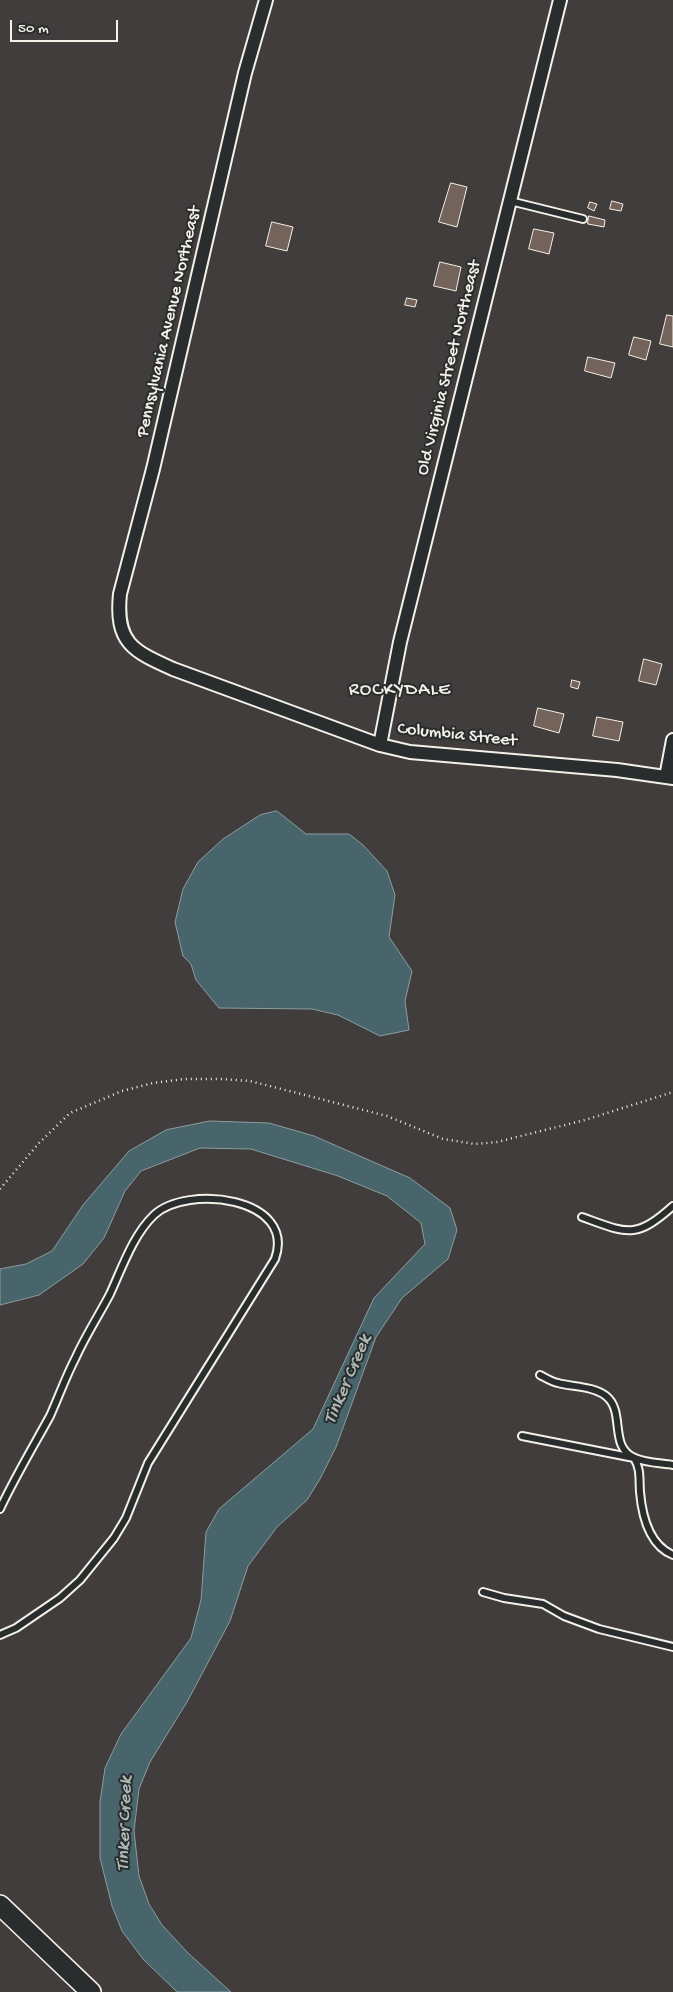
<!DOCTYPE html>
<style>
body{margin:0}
#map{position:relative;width:673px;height:1992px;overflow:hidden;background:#403d3c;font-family:"Gochi Hand",sans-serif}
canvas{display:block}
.scale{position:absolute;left:10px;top:20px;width:108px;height:22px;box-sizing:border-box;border:2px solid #f4f1e8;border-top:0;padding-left:6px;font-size:15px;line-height:18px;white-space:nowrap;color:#f4f1e8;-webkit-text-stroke:4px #2a2d2e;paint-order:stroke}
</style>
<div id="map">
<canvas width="673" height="1992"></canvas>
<div class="scale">50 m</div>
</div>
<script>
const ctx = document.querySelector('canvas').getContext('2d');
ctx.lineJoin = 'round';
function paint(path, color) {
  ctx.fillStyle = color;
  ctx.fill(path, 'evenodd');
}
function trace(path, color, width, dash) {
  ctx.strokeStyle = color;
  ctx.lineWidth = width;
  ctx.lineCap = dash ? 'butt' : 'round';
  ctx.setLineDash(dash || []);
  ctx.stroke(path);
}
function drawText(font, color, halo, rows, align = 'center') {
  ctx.font = font + ' "Gochi Hand",sans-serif';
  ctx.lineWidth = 4;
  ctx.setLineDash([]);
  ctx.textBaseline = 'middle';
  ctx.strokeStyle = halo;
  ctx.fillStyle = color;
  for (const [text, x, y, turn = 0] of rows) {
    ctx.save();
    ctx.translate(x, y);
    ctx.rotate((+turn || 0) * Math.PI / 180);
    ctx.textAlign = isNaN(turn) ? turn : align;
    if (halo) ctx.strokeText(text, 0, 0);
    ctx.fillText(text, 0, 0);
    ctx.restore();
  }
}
const water = new Path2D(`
 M277,811l29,23h43l14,11 24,26 8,24 -6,42 23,34 -7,30 4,29 -29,6 -42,-21 -26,-6 -93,-1 -23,-28 -5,-16 -8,-8 -8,-34 8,-33 15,-27 25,-23 37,-24z
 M210,1121l59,2 45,13 96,42 40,30 7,22 -9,29 -46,39 -26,39 -40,110 -16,32 -13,21 -30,27 -29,39 -18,55 -43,81 -37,60 -11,27 -5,42 5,45 10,28 13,21 26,28 43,39h-54l-34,-33 -21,-28 -10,-25 -12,-48v-56l5,-34 16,-34 70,-96 10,-38 5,-68 13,-23 94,-80 61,-131 51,-54 -4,-21 -34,-27 -49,-20 -87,-27 -51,-1 -59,23 -16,20 -21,47 -21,26 -44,31 -39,10v-36l26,-5 26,-13 31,-46 46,-54 37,-21z`);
paint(water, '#48656c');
trace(water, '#8d9d9e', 1);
const building = new Path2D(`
 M451,183l16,4 -10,40 -18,-5z
 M612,201l11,3 -2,7 -11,-2z
 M590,202l7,2 -3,7 -6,-3z
 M589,216l16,4 -1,7 -16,-3z
 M272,222l21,5 -6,24 -21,-5z
 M534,229l20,4 -5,21 -20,-5z
 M440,262l21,5 -5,24 -22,-5z
 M407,298l10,2 -2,7 -10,-2z
 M667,315l6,1v31l-13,-3z
 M634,337l17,4 -5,19 -17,-5z
 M588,357l27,6 -4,15 -26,-7z
 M644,659l18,5 -6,21 -17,-4z
 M572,680l8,2 -2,7 -7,-2z
 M538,708l26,6 -5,19 -25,-7z
 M597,717l26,5 -4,19 -26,-5z`);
paint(building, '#74635b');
trace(building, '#f4f1e8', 1);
const lane = new Path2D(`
 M510,201l73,18
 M582,1217c45,16 53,23 91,-11
 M540,1375c6,3 12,7 18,8 15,4 35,3 48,13 20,16 2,51 29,62 11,5 26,5 38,7
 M522,1436l112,22c7,11 5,21 6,34 2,23 9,53 33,63
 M0,1509c15,-32 33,-62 50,-93 9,-20 16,-40 26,-59 10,-22 23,-42 34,-63 12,-26 23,-59 44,-79 33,-31 143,-18 121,44l-127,204 -22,55 -12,20 -34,42 -20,18 -44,30 -16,7
 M483,1592l21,6 39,6 21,12 35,13 74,18`);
const street = new Path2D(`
 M266,0l-21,73 -92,396 -33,125c-5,49 13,57 53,75l207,76 30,7 207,18 56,8
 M380,745l20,-103 160,-642
 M666,777l7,-37`);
const secondary = new Path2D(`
 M0,1905l91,87`);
trace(lane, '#f4f1e8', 10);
trace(street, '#f4f1e8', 16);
trace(secondary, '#f4f1e8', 22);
trace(new Path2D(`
 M0,1189l39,-46 31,-30 52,-22 31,-8 31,-4h38l28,2 137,35 56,23 32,5 22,-2 88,-22 88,-28`), '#f4f1e8', 2.5, [1, 4]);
trace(lane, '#2a2d2e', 6);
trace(street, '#2a2d2e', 12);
trace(secondary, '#2a2d2e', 19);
drawText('18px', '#f4f1e8', '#2a2d2e', [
 ["Pennsylvania Avenue Northeast",170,322,-77],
 ["Old Virginia Street Northeast",450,368,-76],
 ["Columbia Street",457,736,6]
]);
ctx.letterSpacing = '1px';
drawText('19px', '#f4f1e8', '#2a2d2e', [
 ["ROCKYDALE",400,691]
]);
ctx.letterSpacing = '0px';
drawText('italic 19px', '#afb9b6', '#2a2d2e', [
 ["Tinker Creek",349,1380,-67],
 ["Tinker Creek",126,1824,-88]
]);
</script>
